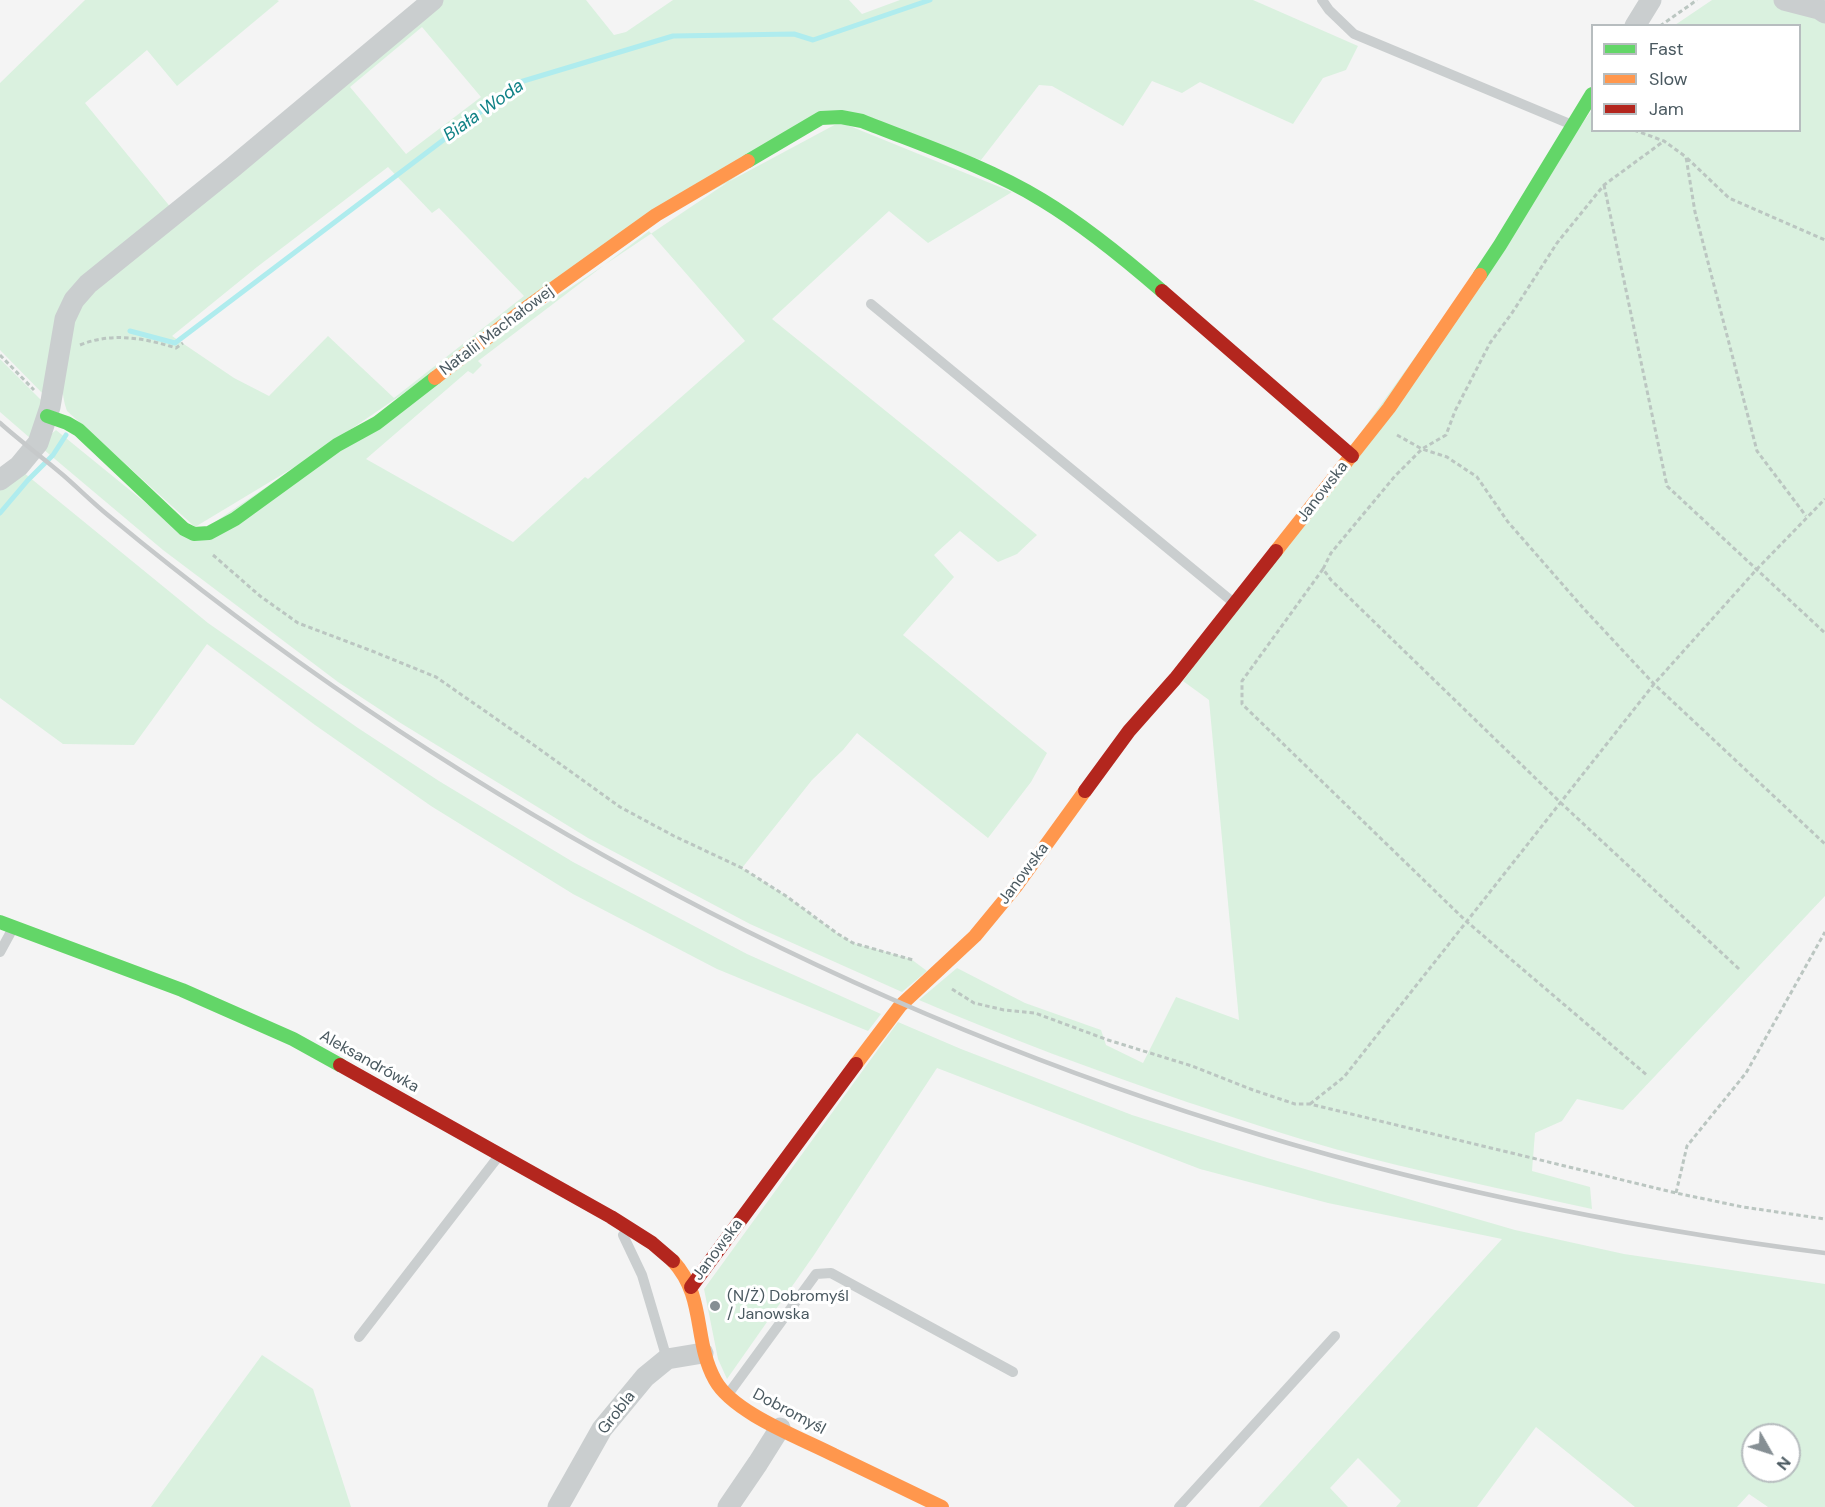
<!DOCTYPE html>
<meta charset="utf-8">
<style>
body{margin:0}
#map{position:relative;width:1825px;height:1507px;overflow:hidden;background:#f4f4f4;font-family:"DM Sans",sans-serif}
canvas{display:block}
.legend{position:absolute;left:1591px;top:24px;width:210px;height:108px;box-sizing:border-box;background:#fff;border:2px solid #b7bdbf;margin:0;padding:8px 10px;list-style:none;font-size:18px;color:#4a5960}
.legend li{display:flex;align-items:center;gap:12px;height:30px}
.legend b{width:30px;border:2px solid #b7bdbf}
.north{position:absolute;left:1741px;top:1423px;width:60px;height:60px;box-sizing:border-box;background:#fff;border:2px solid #b7bdbf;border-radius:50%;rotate:129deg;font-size:16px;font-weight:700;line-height:24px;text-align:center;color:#4a5960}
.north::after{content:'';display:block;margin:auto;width:21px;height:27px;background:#868f94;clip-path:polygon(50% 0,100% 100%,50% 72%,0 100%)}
</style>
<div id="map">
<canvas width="1825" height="1507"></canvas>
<ul class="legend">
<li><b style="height:8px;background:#63d668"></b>Fast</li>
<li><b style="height:8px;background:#ff974d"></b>Slow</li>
<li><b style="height:8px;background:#b3261e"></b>Jam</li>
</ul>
<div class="north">N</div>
</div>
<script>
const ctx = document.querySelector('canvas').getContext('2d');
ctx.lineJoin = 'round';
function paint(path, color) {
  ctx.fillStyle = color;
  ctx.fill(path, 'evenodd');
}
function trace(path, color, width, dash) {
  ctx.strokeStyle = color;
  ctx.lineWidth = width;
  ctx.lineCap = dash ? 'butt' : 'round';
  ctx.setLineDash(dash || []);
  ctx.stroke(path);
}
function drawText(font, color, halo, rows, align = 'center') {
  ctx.font = font + ' "DM Sans",sans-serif';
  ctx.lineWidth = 6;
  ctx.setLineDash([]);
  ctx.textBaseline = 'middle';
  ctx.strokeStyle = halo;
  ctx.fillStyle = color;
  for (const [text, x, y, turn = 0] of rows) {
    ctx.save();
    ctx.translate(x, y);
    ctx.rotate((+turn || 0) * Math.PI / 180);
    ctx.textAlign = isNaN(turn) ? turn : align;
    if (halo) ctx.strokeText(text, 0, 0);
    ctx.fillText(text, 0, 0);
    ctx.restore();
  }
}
paint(new Path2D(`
 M85,0h192l2,1 -102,85 -30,-36 -62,53 87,106 -92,74 -36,112 -44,-45v-267z
 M441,0h145l28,35 12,-3 47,-32h176l13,14 38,-14h353l105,46 -12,24 -23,8 -30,46 -93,-42 -18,11 -30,-12 -29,45 -71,-40 -13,-1 -58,75 -147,-49 -458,307 -181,109 -128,-116c-12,-35 1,-74 13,-107zM422,27l59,70 -75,57 -56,-67zM388,167l44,46 7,-5 85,88 -130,102 -66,-62 -59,60 -35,-18 -62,-42 85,-69z
 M1712,0h113v896l-202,214 -46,-11 -15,22 -27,12 -3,38 58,16 2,22c-86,-19 -172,-37 -257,-60 -50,-14 -99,-31 -148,-47 -90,-31 -180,-64 -268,-102l38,-32 68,35 76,27 5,15 37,18 33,-66 63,23 -30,-320 -26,-19 409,-571v20h208v-104l-125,-1z
 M840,122l172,70 -84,51 -39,-32 -117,108 193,156 72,60 -20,19 -19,8 -38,-31 -26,24 20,22 -51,58 144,118 -16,29 -43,56 -131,-105 -14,17 -31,30 -70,88 44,28 52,38 15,9 58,16 16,12 -25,21 -152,-68 -162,-86 -189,-116 -61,-40 -106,-80 -69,-52 -120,-101 7,-14 6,-5 134,109 469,-320zM649,231l96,110 -157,138 -3,-2 -72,65 -147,-83 102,-88 5,3 9,-9 -4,-4z
 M0,359l42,42 -12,37 -30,-26z
 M23,472l185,151 150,105 81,53 134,81 174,92 134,60 -13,17 -151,-62 -144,-75 -142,-88 -116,-81 -108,-81 -73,101 -71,-1 -63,-46v-209z
 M898,1022l63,27 171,66 135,43 248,72 109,24 201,30v223h-57l-19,-13 -12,13h-102l-99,-80 -59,80h-81l5,-6 -43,-43 -28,30 18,19h-89l243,-268 -174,-36 -128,-34 -263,-101 -123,187 -87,124 -9,-20 -14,-70zM1753,1435h36v36h-36z
 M262,1355l51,34 38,118h-200z`), '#daf1df');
trace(new Path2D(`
 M130,331l45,12 345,-261 153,-46 121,-2 19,6 117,-40
 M0,513l28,-33 25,-25 13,-20`), '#afecee', 5);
trace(new Path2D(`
 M1660,26l37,-26
 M1634,130l30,11 22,16 9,55 62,239 49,65
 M1687,158l42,40 96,42
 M1604,185l63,301 158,147
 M80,345c32,-13 64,-7 96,3l7,-5
 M0,355l34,35
 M1397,435l25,14 24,-14 9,-24 35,-68 22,-30 45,-70 47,-58 60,-44
 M213,555l47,41 38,27 74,28 64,26 102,71 82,59 54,29 68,32 44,28 52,38 15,9 60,17
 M1323,569l-81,112v23l224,217 182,155
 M1739,969l-178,-166 -230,-223 -8,-11 8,-16 64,-77 27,-27 25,8 30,20 31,45 76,87 70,75 171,160
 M952,989l22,14 30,7 31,3 73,27 84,26 61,24 42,14h15l366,89 67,14 82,12
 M1310,1104l34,-27 310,-393 103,-115 68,-70
 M1676,1193l11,-47 59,-73 79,-141`), '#bbc6c1', 3, [4.5, 3]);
trace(new Path2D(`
 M1322,0l7,10 25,24 216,90
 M871,304l363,299
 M0,952l12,-22
 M623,1235l19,40 25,84
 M359,1337l139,-180
 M729,1393l87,-119 15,-1 182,99
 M1179,1507l156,-171`), '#cacecf', 10);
trace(new Path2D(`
 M1784,0l35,9 6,4
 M1635,26l16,-26
 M0,480l19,-14 19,-23 12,-36 15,-88 9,-19 14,-16 144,-116 201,-168
 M558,1507l44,-78 43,-52 22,-18 36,-6
 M728,1507l30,-44 22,-35`), '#cacecf', 21);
trace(new Path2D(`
 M748,161l73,-43 20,-1 21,4c60,24 124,45 180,79 43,26 82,58 120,91
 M1480,275l20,-30 92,-151
 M47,416l20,7 12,7 105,99 10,5 15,-1 26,-14 102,-74 40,-22 58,-45
 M0,922l182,68 111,49 47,26`), '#63d668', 14);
trace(new Path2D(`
 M435,378l91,-70 130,-93 92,-54
 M1276,551l113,-143 91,-133
 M856,1064l44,-58 75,-70 42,-51 68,-94
 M673,1261c33,36 20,79 42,119 18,33 86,58 119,75 36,17 72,35 108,52`), '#ff974d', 14);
trace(new Path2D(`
 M1162,291l190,165
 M1085,791l44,-60 46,-52 101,-128
 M340,1065l271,152 41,26 21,18
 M691,1287l165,-223`), '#b3261e', 14);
trace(new Path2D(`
 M0,423c20,18 42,34 63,52 15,13 30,28 46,41 327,271 710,481 1116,608 196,62 397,103 600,129`), '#c6c9ca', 4.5);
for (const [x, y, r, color] of [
 [715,1306,6,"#868f94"]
]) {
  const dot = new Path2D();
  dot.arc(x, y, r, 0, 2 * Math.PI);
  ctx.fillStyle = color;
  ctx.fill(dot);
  trace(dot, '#fff', 2);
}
drawText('16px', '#4a5960', '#fff', [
 ["Natalii Machałowej",497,331,-37],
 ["Janowska",1323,492,-52],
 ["Janowska",1024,874,-53],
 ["Aleksandrówka",369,1062,29],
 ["Janowska",718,1250,-53],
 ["Dobromyśl",789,1412,28],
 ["Grobla",617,1413,-52]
]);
drawText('16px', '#4a5960', '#fff', [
 ["(N/Ż) Dobromyśl",727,1297],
 ["/ Janowska",727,1315]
], 'left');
drawText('italic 18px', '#108286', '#fff', [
 ["Biała Woda",484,111,-35]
]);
</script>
